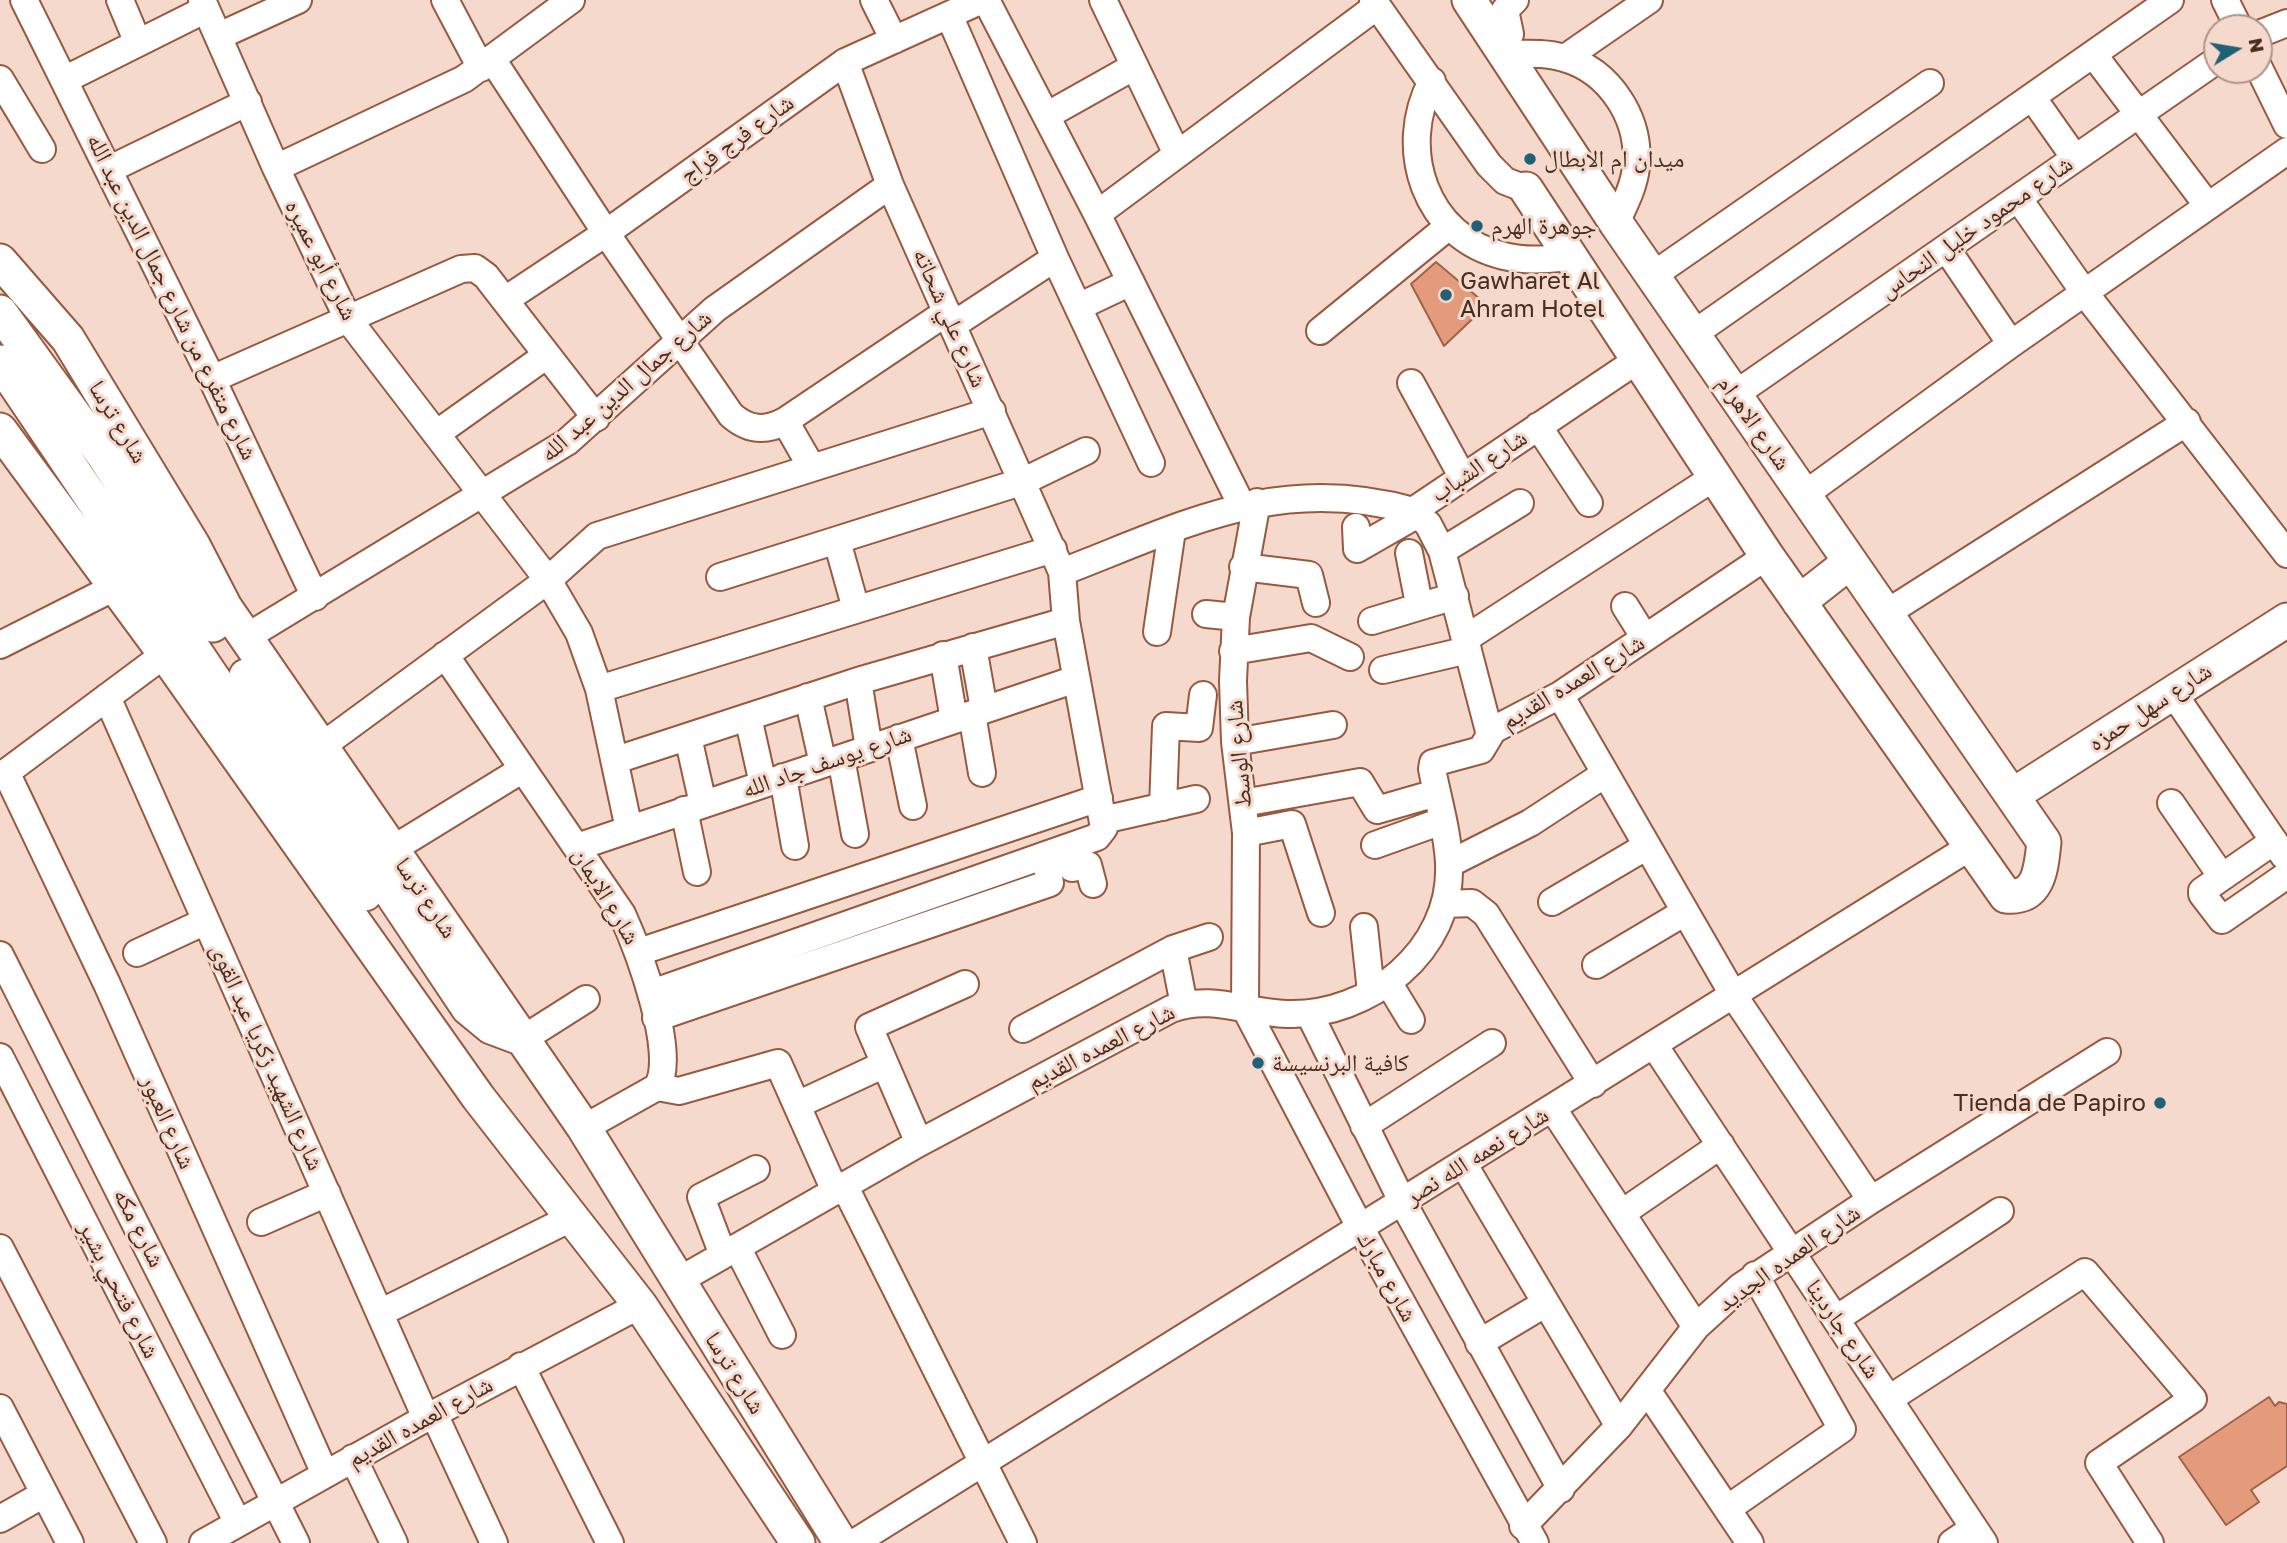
<!DOCTYPE html>
<meta charset="utf-8">
<style>
body{margin:0}
#map{position:relative;width:2287px;height:1543px;overflow:hidden;background:#f6d9cd;font-family:"Golos Text",sans-serif}
canvas{display:block}
.north{position:absolute;left:2203px;top:14px;width:70px;height:70px;box-sizing:border-box;background:#f6d9cd;border:2px solid #b09488;border-radius:50%;rotate:79deg;font-size:19px;font-weight:700;line-height:28px;text-align:center;color:#482d21}
.north::after{content:'';display:block;margin:auto;width:24px;height:32px;background:#216177;clip-path:polygon(50% 0,100% 100%,50% 72%,0 100%)}
</style>
<div id="map">
<canvas width="2287" height="1543"></canvas>
<div class="north">N</div>
</div>
<script>
const ctx = document.querySelector('canvas').getContext('2d');
ctx.lineJoin = 'round';
function paint(path, color) {
  ctx.fillStyle = color;
  ctx.fill(path, 'evenodd');
}
function trace(path, color, width, dash) {
  ctx.strokeStyle = color;
  ctx.lineWidth = width;
  ctx.lineCap = dash ? 'butt' : 'round';
  ctx.setLineDash(dash || []);
  ctx.stroke(path);
}
function drawText(font, color, halo, rows, align = 'center') {
  ctx.font = font + ' "Golos Text","Noto Naskh Arabic",sans-serif';
  ctx.lineWidth = 6;
  ctx.setLineDash([]);
  ctx.textBaseline = 'middle';
  ctx.strokeStyle = halo;
  ctx.fillStyle = color;
  for (const [text, x, y, turn = 0] of rows) {
    ctx.save();
    ctx.translate(x, y);
    ctx.rotate((+turn || 0) * Math.PI / 180);
    ctx.textAlign = isNaN(turn) ? turn : align;
    if (halo) ctx.strokeText(text, 0, 0);
    ctx.fillText(text, 0, 0);
    ctx.restore();
  }
}
const building = new Path2D(`
 M1436,262l51,43 -43,41 -33,-62z
 M2269,1397l6,9 4,-4 8,2v62l-36,24 8,12 -33,23 -47,-68z`);
paint(building, '#e49b7c');
trace(building, '#a06146', 2);
const minor = new Path2D(`
 M24,0l188,379 103,218
 M120,0l18,43
 M202,0l74,168 72,151 200,261 31,53 20,56 30,140
 M445,0l36,68
 M874,0l20,40
 M986,0l111,214 145,292
 M1103,0l74,154
 M1373,0l116,165 16,16 21,8
 M2225,0l14,28
 M949,15l106,243 96,205
 M2259,34l28,-11
 M219,36l79,-36
 M1498,45l12,-11 -5,-24 10,-10
 M1504,54c20,0 41,-2 60,4 46,13 77,61 72,109 -2,20 -12,38 -20,56
 M2093,54l115,152
 M1565,58l84,-58
 M492,59l114,174 125,182c17,15 34,17 54,6l162,-109
 M2259,68l28,57
 M0,79l42,70
 M66,79l140,-70
 M1432,81c-36,67 -7,157 72,175 23,6 46,3 69,1
 M2032,97l43,61
 M1046,116l89,-50
 M276,168l188,-89 107,-79
 M110,169l138,-67
 M2018,198l66,94 203,262
 M1097,214l280,-208
 M1946,248l65,96
 M1652,276l278,-193
 M505,300l101,-67 239,-171 137,-62
 M1078,307l53,-25
 M953,325l102,-67
 M1320,331l129,-105
 M1692,335l478,-335
 M212,379l249,-110 14,-1 11,8 110,142
 M1411,383l51,93
 M1734,395l483,-335
 M785,421l27,47
 M1538,426l51,77
 M436,434l111,-79
 M1804,495l207,-151 276,-193
 M1257,502l-21,115 -3,64 2,61 11,91 -1,175 116,221 174,314
 M1413,511l15,13 14,27 48,184
 M1356,527l1,22 61,-35
 M837,541l19,68
 M1442,551l78,-48
 M1409,553l10,51
 M1243,567l66,8 7,28
 M1062,572c123,-47 216,-99 351,-61l226,-152
 M720,577l304,-96 62,-30
 M1625,606l20,32
 M1206,614l30,3
 M1885,614l302,-192
 M1372,621l83,-25
 M1157,632l15,-102
 M245,638l322,-196 148,-133 175,-124
 M1465,639l251,-163
 M0,645l115,-58
 M973,647l11,62
 M1233,651l78,-13 39,19
 M445,655l177,259c16,35 56,141 35,173l-73,41
 M943,655l11,65
 M1383,670l85,-20
 M858,681l11,67
 M599,689l454,-140
 M2173,693l111,163
 M1560,695l174,301 137,204
 M107,697l319,721
 M808,697l15,67
 M972,714l10,59
 M748,717l15,67
 M688,737l15,67
 M899,738l14,68
 M1235,742l98,-17
 M322,746l226,-166 49,-44 395,-125
 M841,758l14,76
 M616,760l242,-79 208,-60
 M6,772l101,212 218,490
 M0,777l165,-123
 M783,777l12,69
 M1243,803l117,-21 17,28 59,-17
 M2171,803l51,74
 M1163,807l3,-81 33,2 4,-33
 M684,810l13,62
 M1103,820l93,-21
 M1246,833l46,-9 29,89
 M2274,841l-72,50v3l20,26 65,-45
 M1375,845l67,-24
 M577,847l499,-168
 M1067,848l5,20 16,-3 5,19
 M393,849l130,-80
 M1449,864l81,-41 75,-49
 M1552,902l95,-56
 M1446,904l26,-1 14,11 107,170
 M1364,927l7,65
 M1173,949l11,56
 M639,952l460,-154
 M137,953l69,-32
 M0,955l296,588
 M1596,965l89,-53
 M1388,982l23,38
 M652,993l445,-156 7,-9 -38,-207 -4,-49 -172,-387 -45,-123
 M1309,1013l94,190 158,286
 M656,1018l394,-135 -5,-28
 M1023,1029l150,-80 36,-12
 M523,1039l63,-40
 M1654,1045l330,498
 M0,1057l238,466
 M657,1087l22,4 99,-28 57,128
 M797,1105l88,-41
 M1553,1109l143,218
 M1364,1126l128,-83
 M919,1143l-50,-116 96,-43
 M1464,1165l155,261
 M844,1185l179,358
 M1622,1213l99,-68
 M261,1222l66,-29
 M737,1247l45,88
 M0,1248l153,295
 M723,1255l-22,-58 55,-28
 M678,1281l241,-138 252,-134c41,-15 75,4 116,5 82,3 166,-64 162,-150 -1,-31 -11,-64 -17,-95l1,-6 48,-13 12,-20 67,-35 207,-139
 M380,1313l193,-96
 M1836,1319l164,-108
 M1479,1343l67,-40
 M521,1366l89,177
 M1647,1390l103,153
 M1889,1399l196,-127 108,127 -94,64 51,80
 M0,1408l70,135
 M434,1414l60,129
 M353,1458l41,85
 M1727,1509l115,-80 -87,-154
 M0,1519l44,-25
 M1523,1526l96,-100 77,-99 44,-40 131,-87 236,-148
 M203,1543l223,-125 214,-113
 M854,1543l1116,-696
 M1952,1543l22,-15`);
const major = new Path2D(`
 M1469,0l147,223 428,619c-3,26 -4,57 -38,54l-239,-340 -241,-367
 M0,261l68,78 125,206 32,62 359,521 257,415
 M0,312l104,144 109,169
 M0,362l261,387 104,145
 M0,430l165,224 313,443 162,208 158,238
 M1799,602l51,-40
 M246,676l222,332 23,19 32,12
 M2013,795l274,-175`);
trace(minor, '#98593f', 30);
trace(major, '#98593f', 37);
trace(minor, '#fff', 26);
trace(major, '#fff', 33);
for (const [x, y, r, color] of [
 [1530,159,7,"#216177"],
 [1477,226,7,"#216177"],
 [1446,295,7,"#216177"],
 [1258,1063,7,"#216177"],
 [2160,1103,7,"#216177"]
]) {
  const dot = new Path2D();
  dot.arc(x, y, r, 0, 2 * Math.PI);
  ctx.fillStyle = color;
  ctx.fill(dot);
  trace(dot, '#f6d9cd', 2.5);
}
drawText('24px', '#482d21', '#f6d9cd', [
 ["شارع فرج فراج",737,139,-36],
 ["شارع محمود خليل النحاس",1976,227,-35],
 ["شارع أبو عميره",321,260,63],
 ["شارع متفرع من شارع جمال الدين عبد الله",172,297,64],
 ["شارع علي شحاته",950,318,66],
 ["شارع جمال الدين عبد الله",626,386,-41],
 ["شارع ترسا",118,422,59],
 ["شارع الاهرام",1754,423,55],
 ["شارع الشباب",1479,466,-34],
 ["شارع العمده القديم",1573,682,-31],
 ["شارع سهل حمزه",2150,707,-33],
 ["شارع الوسط",1239,754,-95],
 ["شارع يوسف جاد الله",827,762,-19],
 ["شارع الايمان",606,896,59],
 ["شارع ترسا",426,898,56],
 ["شارع العمده القديم",1101,1047,-27],
 ["شارع الشهيد زكريا عبد القوى",267,1057,66],
 ["شارع العبور",168,1122,66],
 ["شارع نعمه الله نصر",1477,1156,-32],
 ["شارع مكه",139,1228,63],
 ["شارع العمده الجديد",1789,1258,-35],
 ["شارع مبارك",1387,1277,61],
 ["شارع فتحي بشير",119,1290,63],
 ["شارع جاردينا",1843,1329,56],
 ["شارع ترسا",735,1373,58],
 ["شارع العمده القديم",420,1422,-29]
]);
drawText('24px', '#482d21', '#f6d9cd', [
 ["ميدان ام الابطال",1544,159],
 ["جوهرة الهرم",1491,226],
 ["Gawharet Al",1460,281],
 ["Ahram Hotel",1460,309],
 ["كافية البرنسيسة",1272,1063],
 ["Tienda de Papiro",2146,1103,"right"]
], 'left');
</script>
